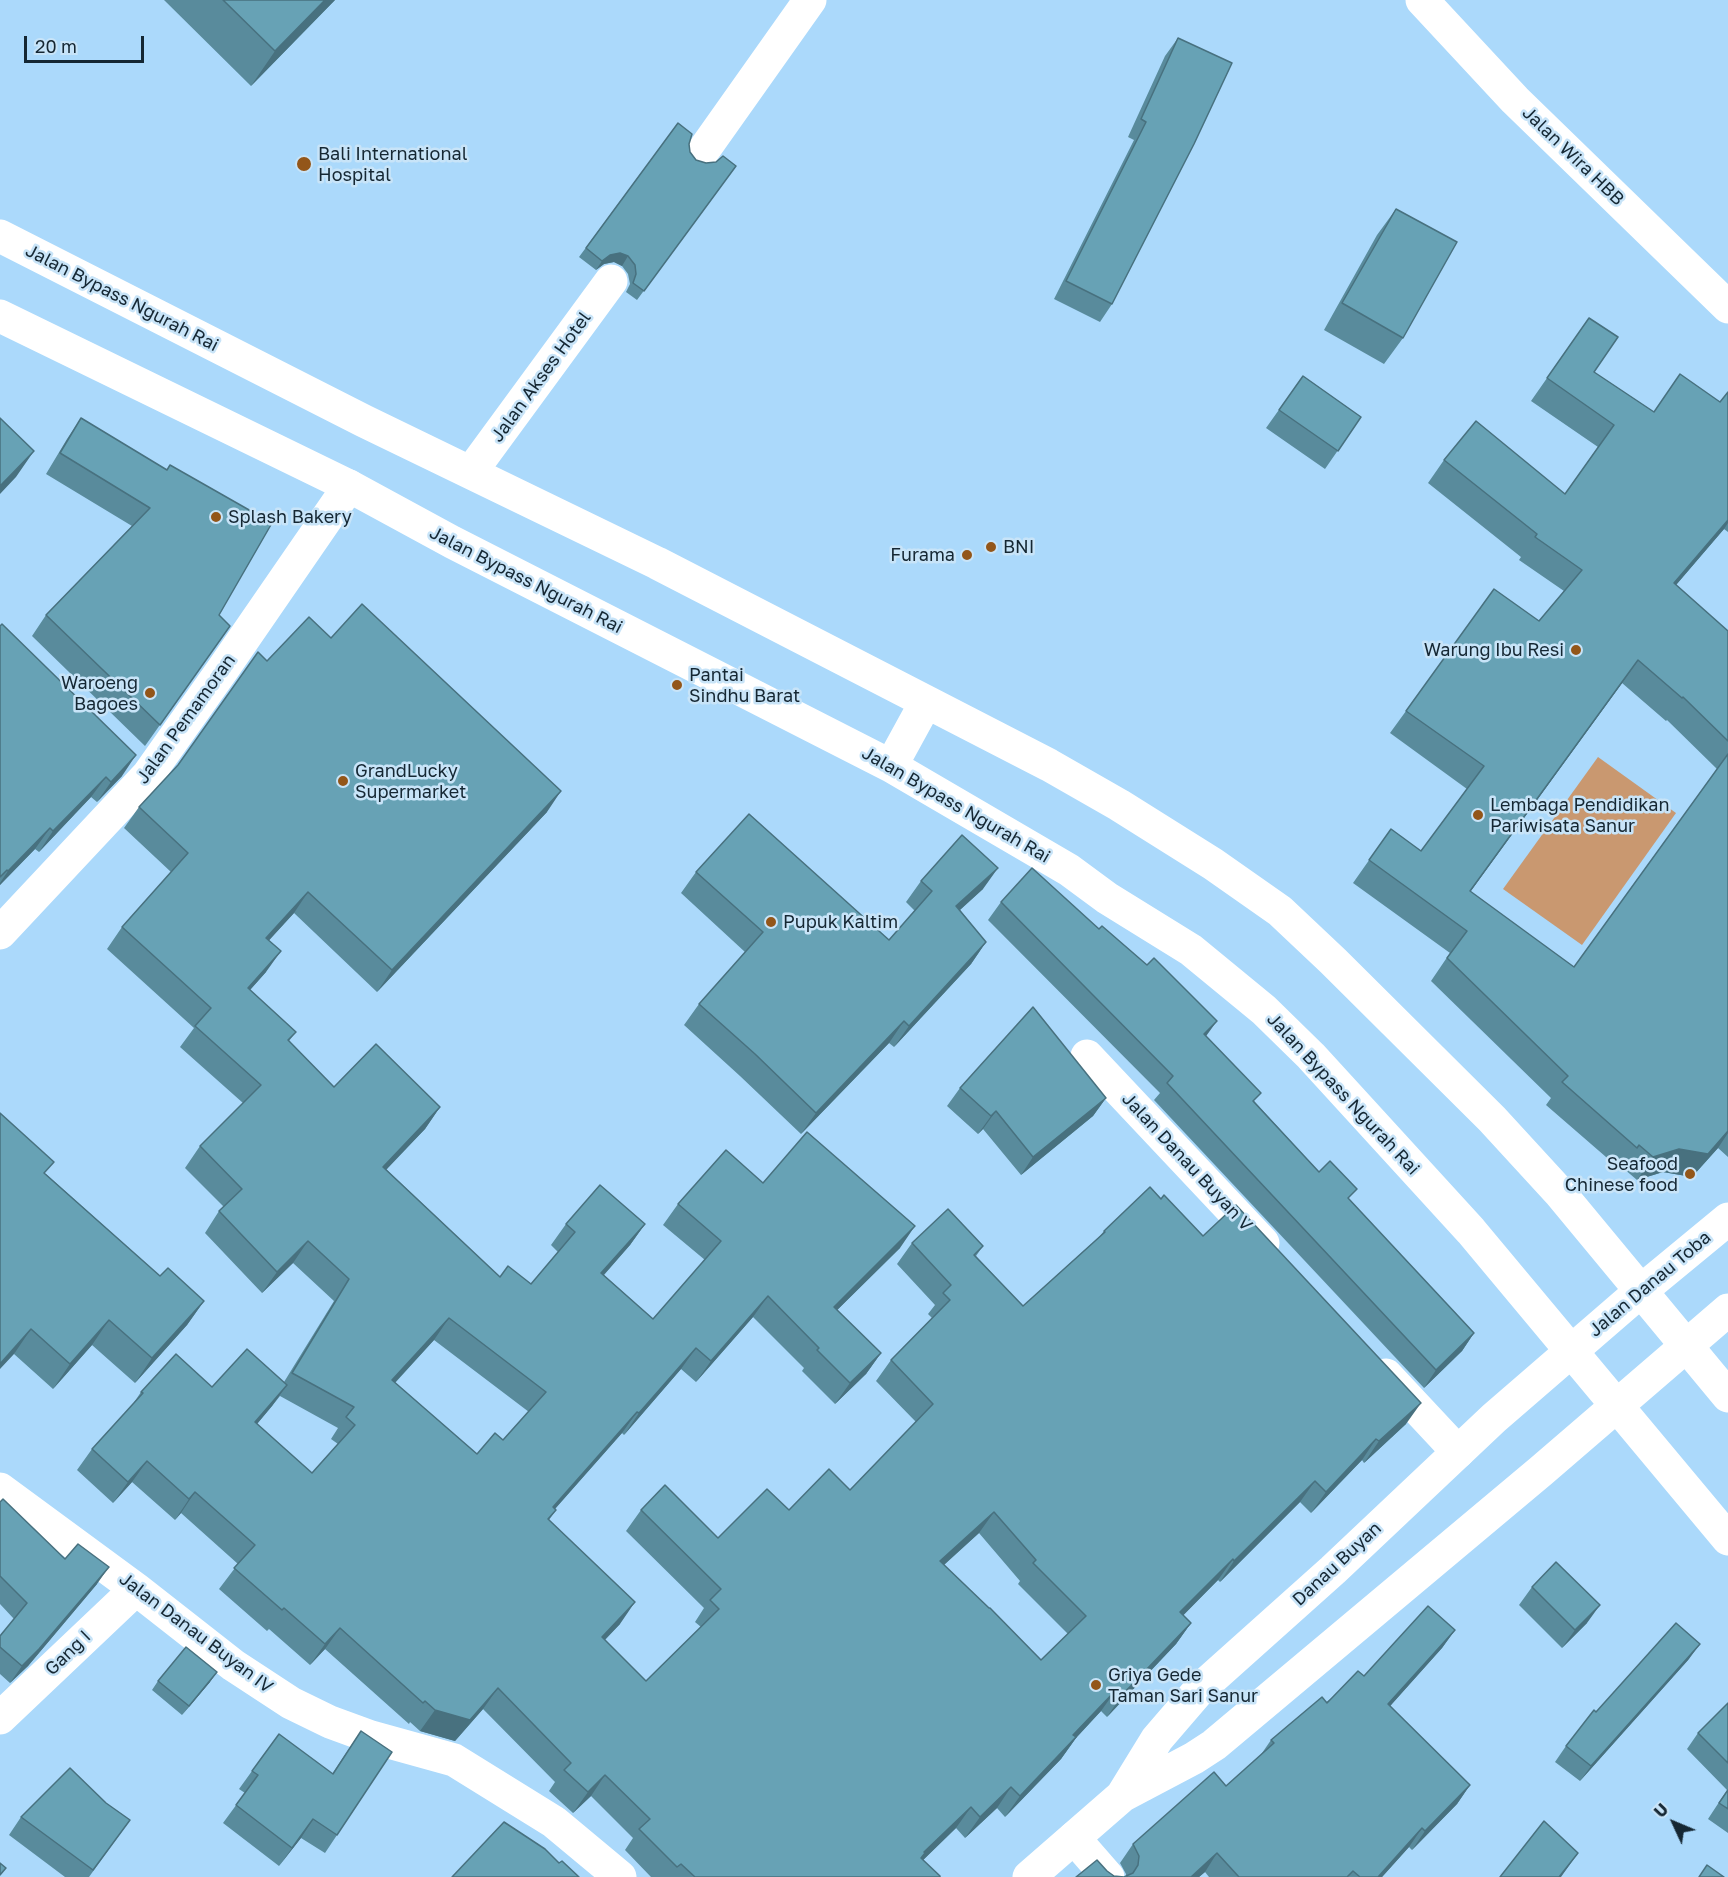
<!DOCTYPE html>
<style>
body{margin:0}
#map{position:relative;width:1728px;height:1877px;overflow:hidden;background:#abd9fb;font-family:"Golos Text",sans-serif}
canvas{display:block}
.north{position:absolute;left:1644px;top:1793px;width:60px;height:60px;-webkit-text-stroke:4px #c8e4f8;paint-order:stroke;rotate:314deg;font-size:16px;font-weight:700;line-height:24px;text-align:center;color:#152733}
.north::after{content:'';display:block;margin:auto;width:21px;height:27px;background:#152733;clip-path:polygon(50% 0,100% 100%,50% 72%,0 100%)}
.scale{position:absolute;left:24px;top:36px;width:120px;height:27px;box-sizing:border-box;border:3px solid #152733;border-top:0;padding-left:8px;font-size:18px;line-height:21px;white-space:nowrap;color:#152733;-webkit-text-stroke:4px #c8e4f8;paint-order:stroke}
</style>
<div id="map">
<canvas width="1728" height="1877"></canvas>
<div class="north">U</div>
<div class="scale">20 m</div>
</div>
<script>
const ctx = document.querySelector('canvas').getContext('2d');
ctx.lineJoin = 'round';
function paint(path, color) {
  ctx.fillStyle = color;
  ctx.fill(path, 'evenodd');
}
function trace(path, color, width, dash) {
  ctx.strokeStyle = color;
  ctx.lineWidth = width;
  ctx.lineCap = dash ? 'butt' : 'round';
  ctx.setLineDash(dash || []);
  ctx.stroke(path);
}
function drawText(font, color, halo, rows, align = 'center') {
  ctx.font = font + ' "Golos Text",sans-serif';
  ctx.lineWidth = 5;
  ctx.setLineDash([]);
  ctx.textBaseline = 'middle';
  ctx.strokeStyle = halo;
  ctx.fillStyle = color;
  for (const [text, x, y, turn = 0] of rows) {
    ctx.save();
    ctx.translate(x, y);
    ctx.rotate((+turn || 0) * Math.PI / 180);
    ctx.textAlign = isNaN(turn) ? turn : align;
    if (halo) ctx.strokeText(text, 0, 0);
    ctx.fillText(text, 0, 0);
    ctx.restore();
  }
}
paint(new Path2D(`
 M1598,757l78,56 -94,132 -79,-56z`), '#c99870');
trace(new Path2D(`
 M1422,0l93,100 213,207
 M701,154l109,-154
 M471,472l140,-191
 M0,933l148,-158 75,-106 126,-183
 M1087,1056l176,187
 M1386,1375l72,77
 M0,1489l136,100 97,76 58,38 39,19 41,15 83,23 100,62 66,55
 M0,1718l136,-129
 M1074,1838l34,39`), '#fff', 33);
trace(new Path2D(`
 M1122,1796l35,-57 43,-50 133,-119 161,-152 148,-128 86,-71
 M1029,1877l93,-81 72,-38 20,-13 327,-274 187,-161`), '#fff', 33);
trace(new Path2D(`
 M0,236l364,185 293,142 392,202 70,40 94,59 67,47 53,50 159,158 67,73 169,204
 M0,316l349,170 103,56 439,224 178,104 38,28 84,52 73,60 47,46 160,175 257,308
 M891,766l35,-64`), '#fff', 33);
paint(new Path2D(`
 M164,0h171l-84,86z
 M1178,38l-66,266 -12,18 -46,-23 80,-159 -6,-3 37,-81z
 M678,123l11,21 1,8 6,8 10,3 30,3 -99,134 -11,-8 4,-8 -2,-10 -6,-8 -8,-4 -10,2 -8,6 -17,-13z
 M1396,209l7,129 -19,26 -60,-34 53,-95z
 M1589,318l5,54 60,40 66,-10 8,-10v140l-4,-3 -48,56 52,46v526l-10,-9 -26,29 -29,-5 -26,8 -14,-12 -2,2 -75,-65 5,-7 -120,-117 19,-28 -97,-70 38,-54 30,22 46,-62 -77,-56 16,-22 133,-90 25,-30 -45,-31 2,-3 -93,-74 16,-23 121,34 33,-47 -67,-46zM1622,683l44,38 1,-1 50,49 -143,198 -104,-75z
 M1303,376l58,41 -36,52 -59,-41z
 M81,418l86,52 3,-5 49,150 11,11 -85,120 -113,-110 14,-21 86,-89 -86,-52 21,-35z
 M0,626l122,150 -25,26 -6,-5 -52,55 -4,-3 -35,36z
 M331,638l216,174 -170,180 -83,-79 -25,27 -3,32 -16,18 46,42 -7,9 45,46 106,20 -15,22 -39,40 114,108 31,7 27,-32 -7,-7 15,-21h79l-15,21 -26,30 49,44 52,-59 -42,-35 15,-21 85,-21 137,65 -63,62 44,43 -15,21 -31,30 -33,-33 2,-3 -51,-51 -57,65 -15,-13 -57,66 -2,-2 -67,76 1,1 -7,10 71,104 -15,16 41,41 55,-54 -6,-5 9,-14 -78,-77 15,-21 77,28 71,-28 61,-20 66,-68 -40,-41 15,-21 41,-42 -4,-4 7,-9 -38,-41 15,-21 71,3 -7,10 47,50 76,-69 5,-6 57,-32 42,37 203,188 -42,39 -2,-3 -51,53 -11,-11 -80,80 -2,-2 -35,35 8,8 -15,21 -69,73 -6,-6 -25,27 -15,21 -56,58 -8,-9 -32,30 -9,-10 -33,32 17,17h-289l-26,-27 8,-12 -42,-42 -18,17 -24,-22 6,-9 -72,-73 -28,32 -35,-10 -10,-9 -1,2 -84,-75 -15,16 -41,-36 -2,2 -48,-42 19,-25 -57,-51 -6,7 -43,-38 -19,21 -36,-33 15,-21 41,-45 8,-12 143,-10 50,-81 -41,-38 -31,30 -57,-60 14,-22 5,-4 -39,-39 15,-22 43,-43 -63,-56 14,-19 -87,-79 15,-22 49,-55 -47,-44 15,-21 39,-42 89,-104zM434,1340l95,72 -26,28 -26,14 -82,-71zM280,1396l58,32 -7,11 7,5 -26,29 -55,-49 15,-18zM979,1533l41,48 -2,3 50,50 -27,26 -97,-95z
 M696,872l193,68 26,-29 -9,-9 15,-21 62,8 -23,21 26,32 -15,22 -77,83 -5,-4 -88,91 -61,-58 -56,-51 15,-21 46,-52 -64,-59z
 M1001,902l205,134 49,66 64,70 31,28 124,133 -12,18 -38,37 -270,-288 6,-7 -172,-173z
 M960,1088l146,10 -13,18 -72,59 -38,-46 -5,5 -31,-28z
 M46,1174l114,102 44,25 -17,24 -52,58 -43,-38 -39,44 -39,-35z
 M0,1502l65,57 32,25 -69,82 -18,17 -10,-9v-38l14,-17 -14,-15z
 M1532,1587l55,36 -25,25 -43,-43z
 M1455,1630l-13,18 -52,58 80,79 -13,19 -45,46 -3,-3 -27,30h-173l-4,-5 -6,5h-123l31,-6 7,5 10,1 2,-1v-2l-6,-11 13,-19 93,-58 34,-30 11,-16 93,-64z
 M1689,1659l-109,122 -25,-19 11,-16 30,-34z
 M158,1681l52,1 -28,33 -30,-25z
 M1728,1703v130l-20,-14 19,-29 -40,-41 11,-16z
 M361,1731l-24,104 -12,18 -24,-15 -22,28 -56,-43 22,-30 -6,-4 13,-18 80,3z
 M106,1803l24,17 -41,57h-24l-56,-42 12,-18z`), '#598b9c');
paint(new Path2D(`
 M325,0h10l-84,86 24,-35z
 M620,253l8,3 -6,10 -8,-4 -10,2 -8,6 6,-9 8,-6z
 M34,451l-18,26 -16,17v-8z
 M1728,520v3l-4,6 -66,77 16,-23z
 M1638,660l-16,23 -168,231 16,-23z
 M136,755l-14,21 -25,26 14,-20z
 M106,777l-15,20 -52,55 14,-21z
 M561,791l-14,21 -170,180 15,-22z
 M50,828l-15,21 -35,36v-2l8,-12z
 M998,868l-15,21 -42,38 15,-21z
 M308,892l-14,21 -42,46 14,-21z
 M986,942l-15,22 -77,83 15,-21z
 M281,951l-15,21 -33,37 15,-21z
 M904,1021l-15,22 -88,91 15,-21z
 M1217,1021l-13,18v-5z
 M1106,1098l-13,18 -72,59 12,-18z
 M440,1107l-15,22 -56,59 14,-21z
 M996,1111l-13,18 -5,5 13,-18z
 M1728,1131v2l-10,15 -26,29 -29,-5 -26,8 16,-23 26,-8z
 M645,1224l-15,21 -44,50 15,-22z
 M915,1226l-15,22 -81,80 15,-21z
 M308,1241l-15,22 -31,30 15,-21z
 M768,1296l-15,21 -57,65 15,-21z
 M204,1301l-17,24 -52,58 17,-25z
 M449,1318l-15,22 -57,62 15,-22z
 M109,1320l-17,25 -39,44 17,-25z
 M31,1329l-17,25 -14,15v-5z
 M1474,1333l-12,18 -38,37 12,-18z
 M696,1348l-15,21 -57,66 15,-22z
 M881,1353l-15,21 -31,30 15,-21z
 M287,1385l-15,21 -31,37 14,-21z
 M1421,1403l-15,21 -42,39 15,-22z
 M637,1412l-15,21 -84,95 15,-21z
 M1376,1439l-14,21 -51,53 15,-21z
 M147,1461l-15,21 -19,21 15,-21z
 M1315,1481l-15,21 -80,80 14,-21z
 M195,1492l-14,21 -6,7 14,-21z
 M994,1512l-15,21 -54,49 15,-21z
 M1233,1559l-15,21 -53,54 15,-22z
 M109,1567l-12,17 -69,82 -18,17 12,-17z
 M635,1602l-15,22 -33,34 15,-21z
 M1600,1605l-13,18 -25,25 13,-18z
 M1191,1623l-15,21 -69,73 15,-22z
 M340,1628l-15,21 -15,16 15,-21z
 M1455,1630l-13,18 -67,75 13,-19z
 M1700,1644l-11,15 -109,122 11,-15z
 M217,1672l-7,10 -28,33 7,-9z
 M498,1688l-15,21 -28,32 -35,-10 15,-21z
 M1116,1690l-15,21 -25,27 -15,21 -56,58 15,-21 53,-61z
 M605,1775l-14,21 -18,17 15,-21z
 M1470,1785l-13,19 -45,46 13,-19z
 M1011,1787l-14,21 -32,30 15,-21z
 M971,1807l-15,21 -40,39 8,-15z
 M313,1819l-12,19 -22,28 13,-18z
 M1422,1828l-13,19 -27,30h-4z
 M1217,1853l-12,19 -6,5h-8z
 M1578,1853l-17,24h-2z`), '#48717f');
const building = new Path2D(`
 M223,0h102l-50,51z
 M1178,38l54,25 -38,81 -82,160 -46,-23 80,-159 -5,-3z
 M678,123l14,11 -3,10 1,8 6,8 10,3 10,-1 7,-6 13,10 -92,125 -11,-8 3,-9 -1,-9 -7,-9 -8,-3 -10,2 -8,6 -16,-13z
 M1396,209l61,33 -54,96 -61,-35z
 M1589,318l29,19 -24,35 60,40 26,-38 40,28 8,-10v128l-54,63 54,48v110l-45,-44 -1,1 -44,-38 -168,231 104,76 154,-213v377l-20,23 -29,-5 -26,8 -14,-12 -2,3 -75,-66 6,-6 -121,-118 20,-27 -98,-71 22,-31 30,22 63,-85 -78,-55 88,-122 45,32 43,-51 -47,-33 2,-3 -93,-74 32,-39 89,73 49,-69 -67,-47z
 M1303,376l58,41 -23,34 -59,-41z
 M0,418l34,33 -34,35z
 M81,418l86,52 3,-5 102,58 -53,92 11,11 -70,99 -114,-110 104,-107 -90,-55z
 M362,604l199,187 -169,179 -84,-78 -42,46 15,13 -33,37 48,44 -8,8 46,47 42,-43 64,63 -57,60 117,110 8,-11 23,18 44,-52 -9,-8 34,-39 45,39 -44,49 52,46 68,-78 -43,-37 48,-54 37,33 44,-51 108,94 -81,81 47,46 -31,30 -33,-33 2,-2 -51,-52 -57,65 -15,-13 -57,65 -2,-1 -84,95 3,3 -8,9 87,83 -33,35 44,44 73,-72 -9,-9 11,-11 -80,-79 24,-25 53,53 49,-49 22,21 40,-41 21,21 83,-86 -42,-44 59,-60 -7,-7 8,-8 -39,-42 36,-34 35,37 -9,9 49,51 82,-74 -1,-1 46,-44 11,12 3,-4 39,41 33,-31 185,198 -42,38 -3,-2 -50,53 -11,-11 -81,80 -1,-2 -53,53 11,11 -69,72 -6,-5 -43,45 3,2 -56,59 -9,-9 -31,30 -9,-10 -47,45 1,1 -4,5 19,18v1h-245l-14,-13 -4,3 -38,-38 11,-10 -45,-44 -17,17 -24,-22 7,-7 -73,-75 -28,32 -35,-10 -10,-9 -2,2 -83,-75 -15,16 -41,-36 -2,2 -48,-42 21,-23 -60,-53 -6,7 -42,-38 -19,21 -36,-33 51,-56 -2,-1 35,-38 36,33 35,-38 40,36 -32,37 57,51 43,-48 -9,-8 8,-10 -62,-34 57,-94 -41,-38 -31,31 -58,-61 23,-22 -42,-43 61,-61 -66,-59 16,-18 -89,-81 66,-74 -49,-46 39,-42 80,-113 9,9 42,-44 22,21zM449,1318l97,74 -43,48 -8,-7 -18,21 -85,-74zM994,1512l42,48 -3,3 53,53 -45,44 -51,-52h-1l-49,-47z
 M2,624l134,131 -25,27 -5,-5 -53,54 -3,-3 -42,43 -1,-1 -7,7v-251z
 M749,814l140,126 43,-49 -11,-10 41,-46 36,33 -42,38 30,36 -77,84 -5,-5 -88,92 -61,-59 -56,-50 64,-72 -67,-60z
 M1032,868l67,61 3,-3 45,39 7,-7 63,63 -13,13 57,59 -8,8 66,71 11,-11 27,28 -9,9 126,135 -38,37 -269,-287 6,-7 -172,-174z
 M1033,1007l73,91 -73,59 -37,-46 -5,5 -31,-28z
 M0,1113l54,49 -10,11 116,103 8,-8 36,33 -52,57 -43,-38 -39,44 -39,-35 -31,35z
 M3,1499l62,60 13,-15 31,23 -70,82 -17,17 -22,-19v-11l27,-33 -27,-27v-74z
 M1556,1562l44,43 -25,25 -43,-43z
 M1428,1606l27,24 -67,74 82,81 -45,46 -3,-3 -44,49h-18l-7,-6 -6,6h-108l-22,-24 -26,24h-115l21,-17 10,11 7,5 10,1 9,-4 5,-8 1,-9 -6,-12 81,-72 12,14 48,-43 -3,-3 51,-43 5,6 31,-32 6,5z
 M1676,1623l24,21 -109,122 -25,-20 28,-36 2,2z
 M186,1647l31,25 -28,34 -31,-25z
 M1728,1703v60l-30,-30z
 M361,1731l31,21 -55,83 -24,-16 -21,29 -56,-43 22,-30 -6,-4 27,-37 54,40z
 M70,1768l36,35 24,17 -37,50 -72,-53z
 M1728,1790v19l-9,-6z
 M1544,1821l34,32 -19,24h-59z
 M504,1822l41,27 14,14 3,-2 17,16h-127z
 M0,1863l6,5 -6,7z
 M1707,1865l17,12h-25z`);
paint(building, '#67a2b5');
trace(building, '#48717f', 1.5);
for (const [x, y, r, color] of [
 [304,164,8,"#935619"],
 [216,517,6,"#935619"],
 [991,547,6,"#935619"],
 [967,555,6,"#935619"],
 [1576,650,6,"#935619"],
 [677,685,6,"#935619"],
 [150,693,6,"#935619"],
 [343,781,6,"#935619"],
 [1478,815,6,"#935619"],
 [771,922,6,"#935619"],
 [1690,1174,6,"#935619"],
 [1096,1685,6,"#935619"]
]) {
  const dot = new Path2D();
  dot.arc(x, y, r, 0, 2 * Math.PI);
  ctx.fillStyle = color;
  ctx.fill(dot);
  trace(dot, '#c8e4f8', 2);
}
drawText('18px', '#152733', '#c8e4f8', [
 ["Bali International",318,154],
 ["Hospital",318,175],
 ["Splash Bakery",228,517],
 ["BNI",1003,547],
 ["Furama",955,555,"right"],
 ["Warung Ibu Resi",1564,650,"right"],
 ["Pantai",689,675],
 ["Sindhu Barat",689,696],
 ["Waroeng",138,683,"right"],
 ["Bagoes",138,704,"right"],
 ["GrandLucky",355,771],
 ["Supermarket",355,792],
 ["Lembaga Pendidikan",1490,805],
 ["Pariwisata Sanur",1490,826],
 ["Pupuk Kaltim",783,922],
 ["Seafood",1678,1164,"right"],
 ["Chinese food",1678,1185,"right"],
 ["Griya Gede",1108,1675],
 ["Taman Sari Sanur",1108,1696]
], 'left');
drawText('18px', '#152733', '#c8e4f8', [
 ["Jalan Wira HBB",1573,156,44],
 ["Jalan Bypass Ngurah Rai",122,298,27],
 ["Jalan Akses Hotel",541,377,-54],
 ["Jalan Bypass Ngurah Rai",526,580,27],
 ["Jalan Pemamoran",186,719,-54],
 ["Jalan Bypass Ngurah Rai",956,805,30],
 ["Jalan Bypass Ngurah Rai",1343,1094,47],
 ["Jalan Danau Buyan V",1187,1162,47],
 ["Jalan Danau Toba",1650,1284,-40],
 ["Danau Buyan",1337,1564,-43],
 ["Jalan Danau Buyan IV",196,1633,37],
 ["Gang I",68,1653,-44]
]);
</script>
